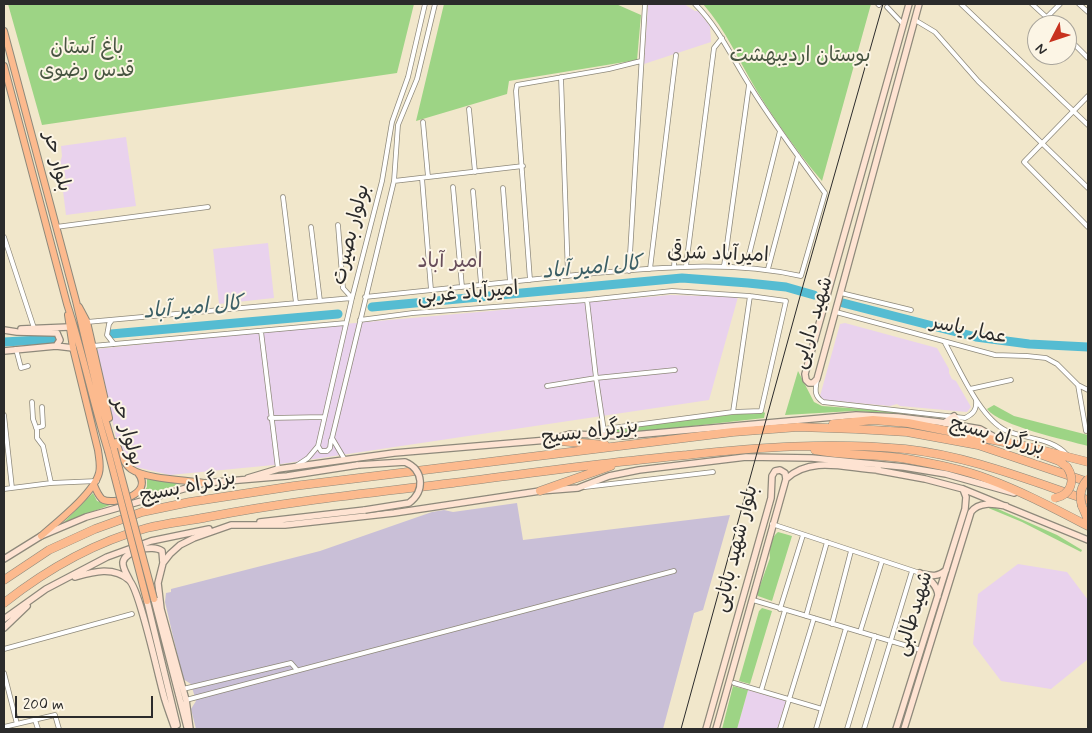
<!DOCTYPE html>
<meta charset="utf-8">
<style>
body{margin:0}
#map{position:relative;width:1092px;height:733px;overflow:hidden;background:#f1e7cb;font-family:Mynerve,sans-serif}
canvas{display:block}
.frame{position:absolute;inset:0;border:5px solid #2b2b2b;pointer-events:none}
.north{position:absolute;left:1027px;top:15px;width:50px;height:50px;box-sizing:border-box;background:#fcf5e5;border:1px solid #a8a49b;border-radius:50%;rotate:229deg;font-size:14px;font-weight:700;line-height:20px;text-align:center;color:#2b2b2b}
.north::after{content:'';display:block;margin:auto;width:18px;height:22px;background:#c8321e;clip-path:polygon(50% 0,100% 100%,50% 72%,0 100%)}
.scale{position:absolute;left:15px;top:696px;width:138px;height:22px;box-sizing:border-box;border:2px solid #2b2b2b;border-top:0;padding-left:6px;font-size:15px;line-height:18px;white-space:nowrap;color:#2b2b2b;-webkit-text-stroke:4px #fcf5e5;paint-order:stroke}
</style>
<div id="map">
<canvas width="1092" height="733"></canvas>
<div class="frame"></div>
<div class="north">N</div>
<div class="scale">200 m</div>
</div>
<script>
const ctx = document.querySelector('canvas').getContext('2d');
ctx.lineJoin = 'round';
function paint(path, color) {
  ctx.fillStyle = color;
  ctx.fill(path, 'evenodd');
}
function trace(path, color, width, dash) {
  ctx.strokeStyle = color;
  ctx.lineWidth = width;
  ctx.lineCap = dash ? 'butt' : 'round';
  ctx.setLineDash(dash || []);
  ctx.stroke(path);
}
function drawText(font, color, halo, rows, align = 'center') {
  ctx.font = font + ' Mynerve,"Playpen Sans Arabic",sans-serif';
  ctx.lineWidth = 4;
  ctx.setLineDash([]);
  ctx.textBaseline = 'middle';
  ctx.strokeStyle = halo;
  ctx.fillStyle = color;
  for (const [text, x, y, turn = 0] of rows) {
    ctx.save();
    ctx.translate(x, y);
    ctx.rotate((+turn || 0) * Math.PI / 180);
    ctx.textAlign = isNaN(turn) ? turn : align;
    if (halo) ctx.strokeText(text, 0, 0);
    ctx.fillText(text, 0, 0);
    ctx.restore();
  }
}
paint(new Path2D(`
 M648,4h36l11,7h3l12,15 1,16 -67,22z
 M126,137l10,69 -70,9 -4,-32 4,-1 -2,-14 -4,-5 2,-7 -1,-10z
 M268,243l6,55 -55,6 -6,-55z
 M670,295l68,2 -29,103 -435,65 -104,10 -34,-8 -19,-25 -20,-93 202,-21z
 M845,323l92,25 12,21v4l3,6 4,2 15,26 -4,5 -67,-6 -3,-2 -7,2 -66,-6 -4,-4 20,-72z
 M1018,564l49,8 21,28v59l-37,30 -50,-8 -28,-37 5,-50z
 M748,690l38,11 -9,28h-40z`), '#e9d2ed');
paint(new Path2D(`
 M517,503l6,37 207,-25 -27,95 -9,3 -31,116h-467l-5,-20 5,-8 -5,-17 -8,-5 -18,-77 1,-9 5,-1v-3l149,-38 112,-39 12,-2 9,2z`), '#c9bfd7');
paint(new Path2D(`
 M8,4h406l-17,69 -355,52z
 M444,4h172l25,11 -4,45 -128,21 -2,13 -91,27z
 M703,4h168l-49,177c-23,-27 -46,-59 -65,-90 -18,-30 -31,-61 -54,-87z
 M798,371l16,31 8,4 81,6v2l-50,-3 -68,4z
 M994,405l20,11 74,19v11c-22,-6 -88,-20 -101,-37z
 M762,411l3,2 -1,5 -142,16 -3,-1 -5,-4z
 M147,479l34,5 -40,12 6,-9z
 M93,493l4,8 13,4 -47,18z
 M989,505l68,30 25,15 -1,2 -59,-30 -36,-15z
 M778,532l14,4 -20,65 -14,-5 -1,-2 13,-36c-1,-8 1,-21 8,-26z
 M762,608l10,3 -22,73 -11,-3 20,-70z
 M733,686l15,4 -11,39h-15z`), '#9dd485');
trace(new Path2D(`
 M843,303l133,34 53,7 59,3
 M372,307l310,-29 66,5 38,4 28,8
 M111,334l227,-20
 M4,342l53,-3`), '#55bcd2', 9);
const street = new Path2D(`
 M878,4l1,1
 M961,4l127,121
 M1032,4l23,21
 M1079,4l9,8
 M887,7l16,17
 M1047,17l13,-13
 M915,20l20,12 43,49 110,107
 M1067,37l21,21
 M561,77l7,199
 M1088,96l-64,66 64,65
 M469,109l6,63
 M423,122l5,55
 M422,178l9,112
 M394,181l129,-15
 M453,187l9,100
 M503,188l7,94
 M473,191l8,93
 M283,197l13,106
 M338,225l5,63 9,10
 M56,227l152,-20
 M311,227l9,74
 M4,237l30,91
 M686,266l28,-218 8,-10
 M724,266l25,-181
 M674,267l1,-17
 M746,267l34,-136
 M650,269l26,-214
 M768,269l30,-113
 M629,271l16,-267
 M530,280l-14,-189 1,-6 92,-16 32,-8
 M841,293l70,17
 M365,297c74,-8 147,-16 220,-23 74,-6 142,-14 216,2l24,-83c-26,-35 -52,-70 -75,-107 -18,-28 -31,-58 -55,-82
 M587,300l9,78 8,53
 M836,312l159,43 32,1 19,2 11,6 21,21 10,5
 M112,320l-3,4 -2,11 7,9
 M360,320l53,-7 174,-13 85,-9 78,5 36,5 -25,110 -28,1 -129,17
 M87,322l265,-24
 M261,331l17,138
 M945,343c14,25 35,76 62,88 19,8 46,7 60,24
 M92,346l254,-23
 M16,349l5,19 7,-2
 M817,380c-2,10 -3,16 6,22l142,16c8,-4 12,-8 11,-18
 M1078,385l8,46
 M547,386l49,-8 79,-8
 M970,389l41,-9
 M32,402l1,17 4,11v8l6,8 8,37
 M733,412l17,-116
 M4,415l8,73
 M270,418l54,-1
 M36,428l7,-2 -1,-19
 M318,446l3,5h6l3,-3 1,-8
 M345,460l-13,-22 62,-257 4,-56 19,-46 18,-75
 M296,466l12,-8 10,-12 34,-148 30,-117 10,-59 16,-45 17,-73
 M585,487l128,-15
 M4,489l47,-6 46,-2
 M772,524l148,49
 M753,600l168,50
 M780,609l23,-74
 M806,616l21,-74
 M832,624l19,-73
 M860,632l22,-71
 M4,649l128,-35
 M4,673l13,51
 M734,683l88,26
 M183,689l108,-26 6,7
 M761,691l24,-81
 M186,700l488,-129
 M35,720l3,9
 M4,727l51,-12 4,14
 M780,729l34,-111
 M816,729l30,-101
 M847,729l28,-93
 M864,729l48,-158`);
const secondary = new Path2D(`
 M909,4l-104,370 1,6 3,3h4l4,-4 102,-375
 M21,329l48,-2
 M4,330l13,2 40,1 3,7 -4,6
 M4,351l52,-5 17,2
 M944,423l10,-7 7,10
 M876,470l49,9 38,10 125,51
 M248,478l30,-9 116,-16 154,-13 22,-6 52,2 234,-21 42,2 41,5 41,7 18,10
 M786,479c26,-24 62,-10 93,-9
 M260,522l105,-12
 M4,559l37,-23 45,-19 118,-34 83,-7 71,-11
 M920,573c8,5 18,12 18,23
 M922,574c10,2 16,3 24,-4
 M75,577c18,-5 38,-11 54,3 11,9 30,101 36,120 3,10 7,20 10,29
 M130,581c-2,-5 -8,-13 -7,-19 2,-11 30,-18 39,-11l1,12
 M154,599l33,128
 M147,601l30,124
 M4,619l42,-30 61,-32 44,-16 58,-12
 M4,628l23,-22
 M190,729l-4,-29 -25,-91 -3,-26 5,-20 7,-9 10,-9 14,-7 37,-13h54l109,-12 146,-22 38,-3 31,-12 30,-6 107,-13 66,1 92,9 42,7 68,19
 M706,729l65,-231 1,-22 3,-5 5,-1 5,3 1,6 -70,250
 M896,729l69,-220 1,-12 -3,-8
 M904,729l67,-217c8,-11 23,-8 35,-6`);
const primary = new Path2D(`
 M4,31l72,270 24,101 14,47
 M4,66l63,238c16,49 26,99 41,147
 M79,307l8,15 22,96
 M116,442c3,10 7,21 15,27 14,10 55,11 73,14
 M94,485c2,5 4,10 8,14 10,7 53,-4 36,-26
 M41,536c16,-14 53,-43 58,-63 2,-7 0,-15 -1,-23l-25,-102 -5,-33`);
const highway = new Path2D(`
 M833,424l40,-4 35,3 121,24 59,15
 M548,440l57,5
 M815,450c31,6 61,4 92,9 27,5 55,10 81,20 35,13 67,30 100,47
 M1037,453l22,8 8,6
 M540,491l71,-25
 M1082,506l6,14
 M4,580l45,-30 46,-21 47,-17 48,-10 104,-16 439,-54 65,-5 58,2 51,3 71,13 110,37
 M4,603c42,-33 91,-61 143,-75 20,-5 41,-7 61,-11 81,-16 163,-24 245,-34 78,-10 155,-21 234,-28 72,-8 145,-13 218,-6 64,7 123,31 183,51`);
trace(street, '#8e897b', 5.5);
trace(secondary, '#8e897b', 8);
trace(primary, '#8e897b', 8);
trace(highway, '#8e897b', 9);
trace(street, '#fff', 4);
trace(secondary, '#fee3d2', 5.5);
trace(primary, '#fcba8e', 6);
trace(highway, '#fcba8e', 8);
trace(new Path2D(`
 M681,729l123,-447 79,-278`), '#2b2b2b', 1);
const secondaryBridge = new Path2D(`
 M358,465l47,-3c19,8 20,29 4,41l-44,7`);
const primaryBridge = new Path2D(`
 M114,449l40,150
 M108,451l39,150`);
const highwayBridge = new Path2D(`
 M1055,498c16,-3 21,-18 12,-31
 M1082,506c-3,-10 -2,-19 6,-27`);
trace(secondaryBridge, '#8e897b', 8, []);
trace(primaryBridge, '#8e897b', 8, []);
trace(highwayBridge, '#8e897b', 9, []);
trace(secondaryBridge, '#fee3d2', 5.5);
trace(primaryBridge, '#fcba8e', 6);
trace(highwayBridge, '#fcba8e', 8);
drawText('20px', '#485542', '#fcf5e5', [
 ["باغ آستان",87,49],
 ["قدس رضوی",87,72],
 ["بوستان اردیبهشت",800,57]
]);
drawText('20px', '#2b2b2b', '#fcf5e5', [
 ["بلوار حر",56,162,75],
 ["بولوار بصیرت",352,235,-76],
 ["امیرآباد شرقی",718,255,2],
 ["امیرآباد غربی",468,294,-5],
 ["شهید دارایی",814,323,-73],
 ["عمار یاسر",969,331,12],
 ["بولوار حر",126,432,74],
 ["بزرگراه بسیج",590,433,-7],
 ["بزرگراه بسیج",997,437,16],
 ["بزرگراه بسیج",188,488,-11],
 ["بلوار شهید بابایی",737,549,-76],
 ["شهیدطالبی",915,614,-73]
]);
drawText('21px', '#684e5b', '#fcf5e5', [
 ["امیر آباد",450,263]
]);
drawText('italic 21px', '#3a5e65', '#fcf5e5', [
 ["کال امیر آباد",592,269,-5],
 ["کال امیر آباد",193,309,-5]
]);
</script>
